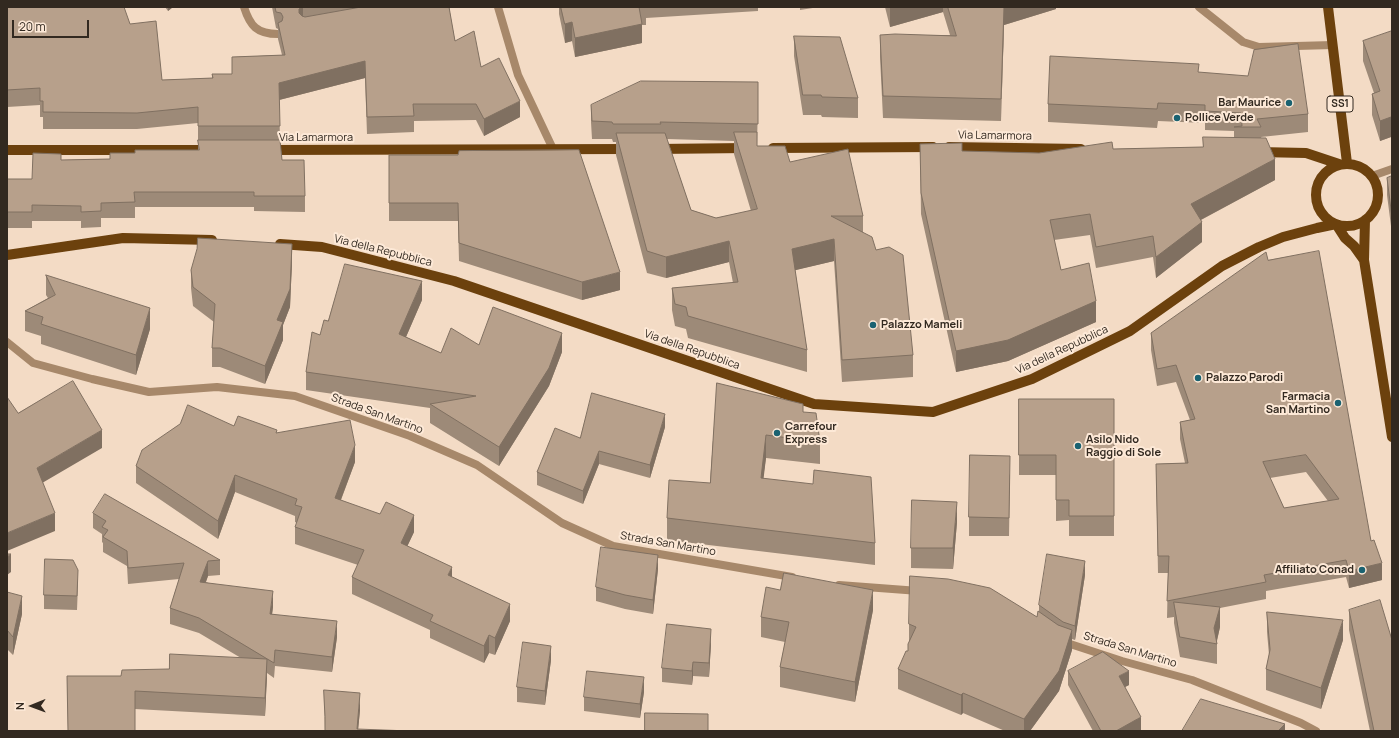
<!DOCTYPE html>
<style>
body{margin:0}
#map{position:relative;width:1399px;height:738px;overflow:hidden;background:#f3dbc5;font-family:Manrope,sans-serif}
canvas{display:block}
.frame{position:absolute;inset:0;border:8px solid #322920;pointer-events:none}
.north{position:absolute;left:12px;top:686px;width:40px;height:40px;-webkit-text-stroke:3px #fde9d7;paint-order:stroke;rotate:269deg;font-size:11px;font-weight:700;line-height:16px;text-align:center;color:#322920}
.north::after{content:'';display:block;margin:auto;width:14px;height:18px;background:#322920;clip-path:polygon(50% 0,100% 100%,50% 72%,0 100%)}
.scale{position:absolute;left:12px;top:20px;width:77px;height:18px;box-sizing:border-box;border:2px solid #322920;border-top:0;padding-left:5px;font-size:12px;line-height:14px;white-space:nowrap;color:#322920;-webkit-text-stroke:3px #fde9d7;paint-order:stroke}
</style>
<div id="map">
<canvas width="1399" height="738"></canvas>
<div class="frame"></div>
<div class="north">N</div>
<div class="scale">20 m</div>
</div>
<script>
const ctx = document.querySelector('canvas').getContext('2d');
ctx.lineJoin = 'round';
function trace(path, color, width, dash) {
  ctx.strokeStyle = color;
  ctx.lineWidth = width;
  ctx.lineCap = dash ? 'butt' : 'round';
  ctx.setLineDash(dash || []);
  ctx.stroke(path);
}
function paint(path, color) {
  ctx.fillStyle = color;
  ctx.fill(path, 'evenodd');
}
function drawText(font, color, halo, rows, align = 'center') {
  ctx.font = font + ' Manrope,sans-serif';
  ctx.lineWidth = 4;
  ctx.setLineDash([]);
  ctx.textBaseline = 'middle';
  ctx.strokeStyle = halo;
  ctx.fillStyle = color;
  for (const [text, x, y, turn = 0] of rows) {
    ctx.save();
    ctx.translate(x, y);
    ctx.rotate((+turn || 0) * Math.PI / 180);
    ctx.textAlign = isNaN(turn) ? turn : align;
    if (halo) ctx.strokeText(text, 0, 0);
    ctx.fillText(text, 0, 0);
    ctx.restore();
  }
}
trace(new Path2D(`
 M244,7c6,19 13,27 34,27
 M498,7l20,68 35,74
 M1199,7l44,35 16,5 74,-2
 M1372,176l20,-7
 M7,342l26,21 59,16 57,13 68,-5 78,9 115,40 67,29 85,58 51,23 179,31
 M839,585l80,6
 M1061,641l61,20 70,19 109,43 15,8`), '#a7886a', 8);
trace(new Path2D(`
 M1328,7l19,156
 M949,147l132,2
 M773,148l160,-1
 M657,149l90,-1
 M7,150h204
 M269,150l360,-1
 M1259,152l47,1 33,11
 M1316 195a31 31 0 1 1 62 0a31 31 0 1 1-62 0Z
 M1365,220l-1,40 28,177
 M280,244l42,3 132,34 360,123 119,8 99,-33 98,-48 92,-65 37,-19 24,-10 34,-9 19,-4 9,14 9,8 10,14
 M7,255l116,-17 89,2`), '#6c410d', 10);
paint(new Path2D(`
 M7,7l123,17 32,56 50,-2v-4h20v-17l50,-2 -4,-16v-10l-2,-1 -4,-21h177l6,34 26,26 39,50 -36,19 -8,-16 -62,1v11l-47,2 -2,-56 -86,22 1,40 2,20 23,36v16l-51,-1v-4h-119v11h-34v9l-20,1v-7h-49v7h-25v-49h25l29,-19 49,-1 25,-6 63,-3v-27l-61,6h-94v-12h-3v-12l-33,2z
 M165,7h8l-5,4z
 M559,7h199v4l-112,7v7h-4v18l-67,14 -3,-16 -7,2 -6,-29z
 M800,7h19l-19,3z
 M885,7h171v2l-52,16 -3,96 -118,-3 -3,-61v-22h70l-7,-23 -53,15z
 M1392,31v108l-1,-2 -11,4 -8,-26v-21l2,-1 -11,-32v-20z
 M794,36l64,62v20l-36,-1 -1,-2h-18l-9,-59z
 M1199,72l109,42v18l-47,5 14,43 -74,40 1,22 -46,36 -3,-21 -57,11 -6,-33 -36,5 7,30 35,52 -88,39 -52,11 -35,-158 -1,-70 42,7 77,2 74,-4 90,-2 31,-10v-6l-29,-1v-7l-47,-2 -1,7 -109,-6v-18z
 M758,99l-1,47 33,16 73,54v17l50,122v22l-71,5 -8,-121 -39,9 12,80v22l-119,-34 -2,-9 -11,-3 -3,-16v-22l61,-5 -4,-21 -63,16 -19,-5 -31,-118v-13h-3l-1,-3h-20l-1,-17v-17zM667,139l67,2v13l17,57 -35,7 -25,-8z
 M389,155l231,135 -38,10 -123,-39 -1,-40h-69z
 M1392,176v58l-5,-39v-17z
 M1268,260l103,281 11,39 -33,8 -3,-11 -80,14v8l-46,9v19l-3,14v23l-37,-7 -6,-34v-6l-7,1 1,-45h-10l-2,-109 29,-1 -5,-24v-17l10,-2 -14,-38 -19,4 -6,-36v-17zM1306,472l22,29 -44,7 -14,-30z
 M292,262l-2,45 -7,18v15l-18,44 -45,-17h-8v-19l2,-26 -21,-16 -2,-18v-18z
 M46,275l104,54 -14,46 -95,-31v-8l-16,-5v-20l23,-13 -2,-3z
 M422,300l-16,37 35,16 38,-8 83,7 -13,34 -50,80 -69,-43v-15l-124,-18v-18l14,-37 8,-14z
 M717,383l86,29 17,30v22l-54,-6 -3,20 112,65v22l-208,-25v-22l43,-35z
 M1019,399h95v137h-45v-16l-13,1v-46h-37z
 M234,426l43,7 78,29 -14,38 73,32 -7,14 45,31 58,44 -15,34 -6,-2 -5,10 -54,-25v-8l-78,-36v-17l6,-12 -63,-21v-17l2,-4 -2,-1v-6l-60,-24 -17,47 -82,-56v-17z
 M665,427l-15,51 -51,-14 -16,40 -46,-19v-13l43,-34z
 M1010,474l-1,62h-40v-19z
 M93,513l127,47v15l-12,1 -2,6 67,25 -1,7 65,23 -5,35 -57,-6 -1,12 -7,-5 -2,43 -130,-7v22h-67l-1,-55h54l48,-7 72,-11 -42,-25 -29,-9v-16l9,-29 -51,5 -1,-18 -24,-14v-9l-1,-1v-8l-9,-6z
 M957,522l-4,47 -42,-1v-20z
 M658,569l-5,45 -28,-5 -29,-8v-14z
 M1085,575l-10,65 -3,-1v11l-13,41 -29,40h-25l-42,-18 -2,2 -63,-26v-20l10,-18 1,-8v-19l128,-7 2,-4v-8z
 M78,584l-1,26 -33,-1v-14z
 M7,592l15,22 -9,41 -6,-6z
 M873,610l-18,92 -75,-15v-20l5,-25 -24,-5v-20z
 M1349,610l43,121h-22l-21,-101z
 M1267,612l76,28 -22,69 -55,-19v-21l3,-14 -2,-23z
 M711,643l-2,34 -16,-1 -1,9 -30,-3v-14z
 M551,660l-6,45 -28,-3v-15z
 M1068,671l61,14 -4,2 16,44h-48l-25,-46z
 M324,690l36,20 -2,19 -33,2z
 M644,692l-4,26 -56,-7v-14z`), '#9d8a78');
paint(new Path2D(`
 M168,7h5l-5,4z
 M302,7h1v16l-4,6v-20z
 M890,7h53v5l-53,15z
 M1004,7h52v2l-52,16 -3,96z
 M572,22v19l-7,2v-19z
 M642,24v19l-67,14v-19z
 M365,61v17l-86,22v-17z
 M520,101v16l-36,19v-17z
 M1391,117v20l-11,4v-20z
 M1275,159v21l-84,45v-21z
 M1202,222v20l-46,36v-21z
 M834,239v22l-42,10v-22z
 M729,241v21l-63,16v-21z
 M292,244v18l-2,45 -7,18v15l-18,44v-18l12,-46z
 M620,272v18l-38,10v-18z
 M422,281v19l-23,53v-19z
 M1096,301v21l-88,39 -52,11v-21z
 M150,308v21l-14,46v-20z
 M562,333v19l-13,34 -50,80v-19z
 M665,414v13l-15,51v-13z
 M102,430v18l-65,38v-18z
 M766,435v23l-5,42v-22z
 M355,445v17l-20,53v-17z
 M599,451v13l-16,40v-13z
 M235,475v17l-17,47v-18z
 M957,502v20l-4,47v-21z
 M55,513v18l-48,20v-18z
 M414,515v17l-13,28v-17z
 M11,554v18l-4,3v-18z
 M658,555v14l-5,45v-14z
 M208,561v15l-8,21v-15z
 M1085,561v14l-10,65v-14z
 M1382,563v17l-33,8v-17z
 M452,567v17l-4,-9z
 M873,590v20l-18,92v-20z
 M273,591v16l-3,22v-15z
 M22,596v18l-9,41v-18z
 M510,604v17l-15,34v-17z
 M1220,607v20l-4,17 -2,-16z
 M1343,620v20l-22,69v-21z
 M337,621v16l-5,35v-15z
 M711,629v14l-2,34v-14z
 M1072,630v20l-13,41 -29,40h-6v-12z
 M489,635v18l-5,10v-17z
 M551,646v14l-6,45v-14z
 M267,659v18l-2,39v-18z
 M693,662v14l-1,9v-14z
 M1129,671v14l-10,5v-14z
 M644,677v15l-4,26v-14z
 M360,693v17l-2,21h-1z
 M963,693v20l-2,2v-20z
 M1141,717v14h-25z
 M1285,724v7h-7z`), '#807061');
const building = new Path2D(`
 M7,7h117l6,17 26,-3 6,59 51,-2 -1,-4h20v-17l53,-2 -7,-32 4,-2 1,-4 -2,-4 -5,-1 -1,-5h27l-3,2v4l3,3 3,1 56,-10h88l6,34 19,-10 7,36 18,-9 21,43 -36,18 -8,-15h-63l1,12 -47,1 -2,-56 -86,22 1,43h-82v-19l-61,6 -94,-1v-11h-3v-13l-33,2z
 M561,7h79h-1l3,17 -67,14 -3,-16 -7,2z
 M948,7h56l-3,92 -118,-3 -3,-61 15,-1 61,2z
 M1392,31v87l-1,-1 -11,4 -8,-27 8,-3 -17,-50z
 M794,36l46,1 18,61 -36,-1 -1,-2h-18z
 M1298,44l10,70 -51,5 4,8h-27l8,-1 -1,-13 -36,-2v-6l-47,-2 -1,6 -109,-5 2,-48 149,8 -1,8 50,4 6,-26z
 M641,81l117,1v42l-98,-2 1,2h-48l-1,-2 -20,-1 -1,-16z
 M734,132h23v14h28l5,16 58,-13 15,67h-32l41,21 4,13 13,-3 14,8 10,100 -71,5 -8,-121 -42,10 15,101 -119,-34 -2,-9 -11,-3 -3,-16 66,-6 -9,-41 -63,16 -19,-6 -31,-118h49l26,77 25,8 41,-9z
 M1203,137l63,1 9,21 -84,45 11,18 -46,35 -3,-21 -57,11 -6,-33 -40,6 11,50 28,-7 7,38 -88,39 -52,11 -35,-158 -1,-49 42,-1v8l77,2 73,-11 1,7 90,-2z
 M198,140h82l2,20h22l1,36h-51v-4h-120l1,10 -34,1v8l-20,1v-6l-49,-1v7h-25v-33h25l1,-26 28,1v6l49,-1v-6h25v-3h64z
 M579,150l41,122 -38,10 -123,-39 -1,-40h-69v-48h69l1,-4z
 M1392,176v41l-5,-39z
 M198,238l94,6 -2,45 -13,31 6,2 -18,44 -45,-18h-8l3,-44 -22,-17 -2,-17 6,-21z
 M1319,251l52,290 3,-1 8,23 -33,8 -3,-11 -82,15 2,7 -99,19 2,-45h-11l-2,-92 32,-1 -8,-41 15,-3 -19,-54 -19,4 -6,-36 115,-81 2,8zM1306,455l33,44 -55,9 -21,-46z
 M345,264l77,17 -23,53 42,19 10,-25 28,17 14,-38 69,26 -13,35 -50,79 -69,-43 46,-8 -170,-24 6,-40 8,3 4,-15 4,1z
 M46,275l104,33 -14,47 -95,-31 2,-7 -18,-6 30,-16z
 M73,381l29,49 -65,38 18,45 -48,20v-136l11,16z
 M717,383l86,21v8l13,1 4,29 -54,-7 -5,43 52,6 1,-14 57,7 4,66 -208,-25 2,-38 41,3z
 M592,393l73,21 -15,51 -51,-14 -16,40 -46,-19 18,-44 25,10z
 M1019,399h95v117h-45v-16h-13v-45h-37z
 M188,405l46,21 4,-10 39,14 -1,3 74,-13 5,25 -20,53 45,16 6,-12 28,13 -13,28 51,24 -4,8 62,29 -15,34 -6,-3 -5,11 -54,-25 3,-6 -81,-38 12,-27 -69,-23 7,-20 -7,-2 2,-6 -62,-24 -17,46 -82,-55 6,-16 38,-26z
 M970,455l40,1 -1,62 -40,-1z
 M105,494l115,66 -12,1 -8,21 73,9 -3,23 67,7 -5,36 -57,-7 -1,13 -75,-45 -29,-10 14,-45 -56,5 -1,-17 -24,-14 5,-7 -6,-3 4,-6 -13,-8z
 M912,500l45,2 -4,46h-42z
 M601,547l57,8 -5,45 -28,-5 -29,-8z
 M7,554h4l-4,3z
 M1047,554l38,7 -10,65 -12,-4 -24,-17z
 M45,559l28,1 5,10 -1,26 -33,-1z
 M784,573l89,17 -18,92 -75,-15 9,-45 -28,-5 5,-30 14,3z
 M910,576l38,3 42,9 47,29 1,-6 20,14 14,5 -13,41 -35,48 -61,-26 -2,2 -63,-26 8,-18h2v-7l8,-17 -7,-3z
 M7,592l15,4 -9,41 -6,-7z
 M1380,600l12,40v91h-18l-25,-121z
 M1174,602l46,5 -6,21 3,16 -37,-7z
 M1267,612l76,8 -22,68 -55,-19 4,-19z
 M667,624l44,5 -2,34 -16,-1 -1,9 -30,-3z
 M523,642l28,4 -6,45 -28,-4z
 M1103,652l26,19 -10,5 22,41 -25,14h-15l-33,-60z
 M170,654l97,5 -2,39 -130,-7v40h-67l-1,-55h54l1,-6 47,-1z
 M587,671l57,6 -4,27 -56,-7z
 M324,690l36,3 -3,36 53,2h-85v-14z
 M1201,699l84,25 -7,7h-96z
 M645,713l63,1v17h-63z`);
paint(building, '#b7a08b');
trace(building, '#807061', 1);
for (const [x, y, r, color] of [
 [1289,103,4,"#1a6271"],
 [1177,118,4,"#1a6271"],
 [873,325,4,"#1a6271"],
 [1198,378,4,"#1a6271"],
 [1338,403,4,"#1a6271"],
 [777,433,4,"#1a6271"],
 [1078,446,4,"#1a6271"],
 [1362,570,4,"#1a6271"]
]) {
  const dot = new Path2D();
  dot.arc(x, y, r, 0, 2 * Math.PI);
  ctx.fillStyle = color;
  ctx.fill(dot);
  trace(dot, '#fde9d7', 1.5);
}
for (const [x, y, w] of [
 [1340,104,26]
]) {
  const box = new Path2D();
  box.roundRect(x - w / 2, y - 8, w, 16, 3);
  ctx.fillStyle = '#fde9d7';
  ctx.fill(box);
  trace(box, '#322920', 1);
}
drawText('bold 10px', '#322920', null, [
 ["SS1",1340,104]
]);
drawText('bold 11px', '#322920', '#fde9d7', [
 ["Bar Maurice",1281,103,"right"],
 ["Pollice Verde",1185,118],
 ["Palazzo Mameli",881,325],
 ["Palazzo Parodi",1206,378],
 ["Farmacia",1330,397,"right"],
 ["San Martino",1330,410,"right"],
 ["Carrefour",785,427],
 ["Express",785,440],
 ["Asilo Nido",1086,440],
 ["Raggio di Sole",1086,453],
 ["Affiliato Conad",1354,570,"right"]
], 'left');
drawText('11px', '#322920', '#fde9d7', [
 ["Via Lamarmora",995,136,1],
 ["Via Lamarmora",316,138],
 ["Via della Repubblica",383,251,14],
 ["Via della Repubblica",692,350,19],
 ["Via della Repubblica",1062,350,-25],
 ["Strada San Martino",377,414,20],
 ["Strada San Martino",668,544,10],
 ["Strada San Martino",1130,650,17]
]);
</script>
